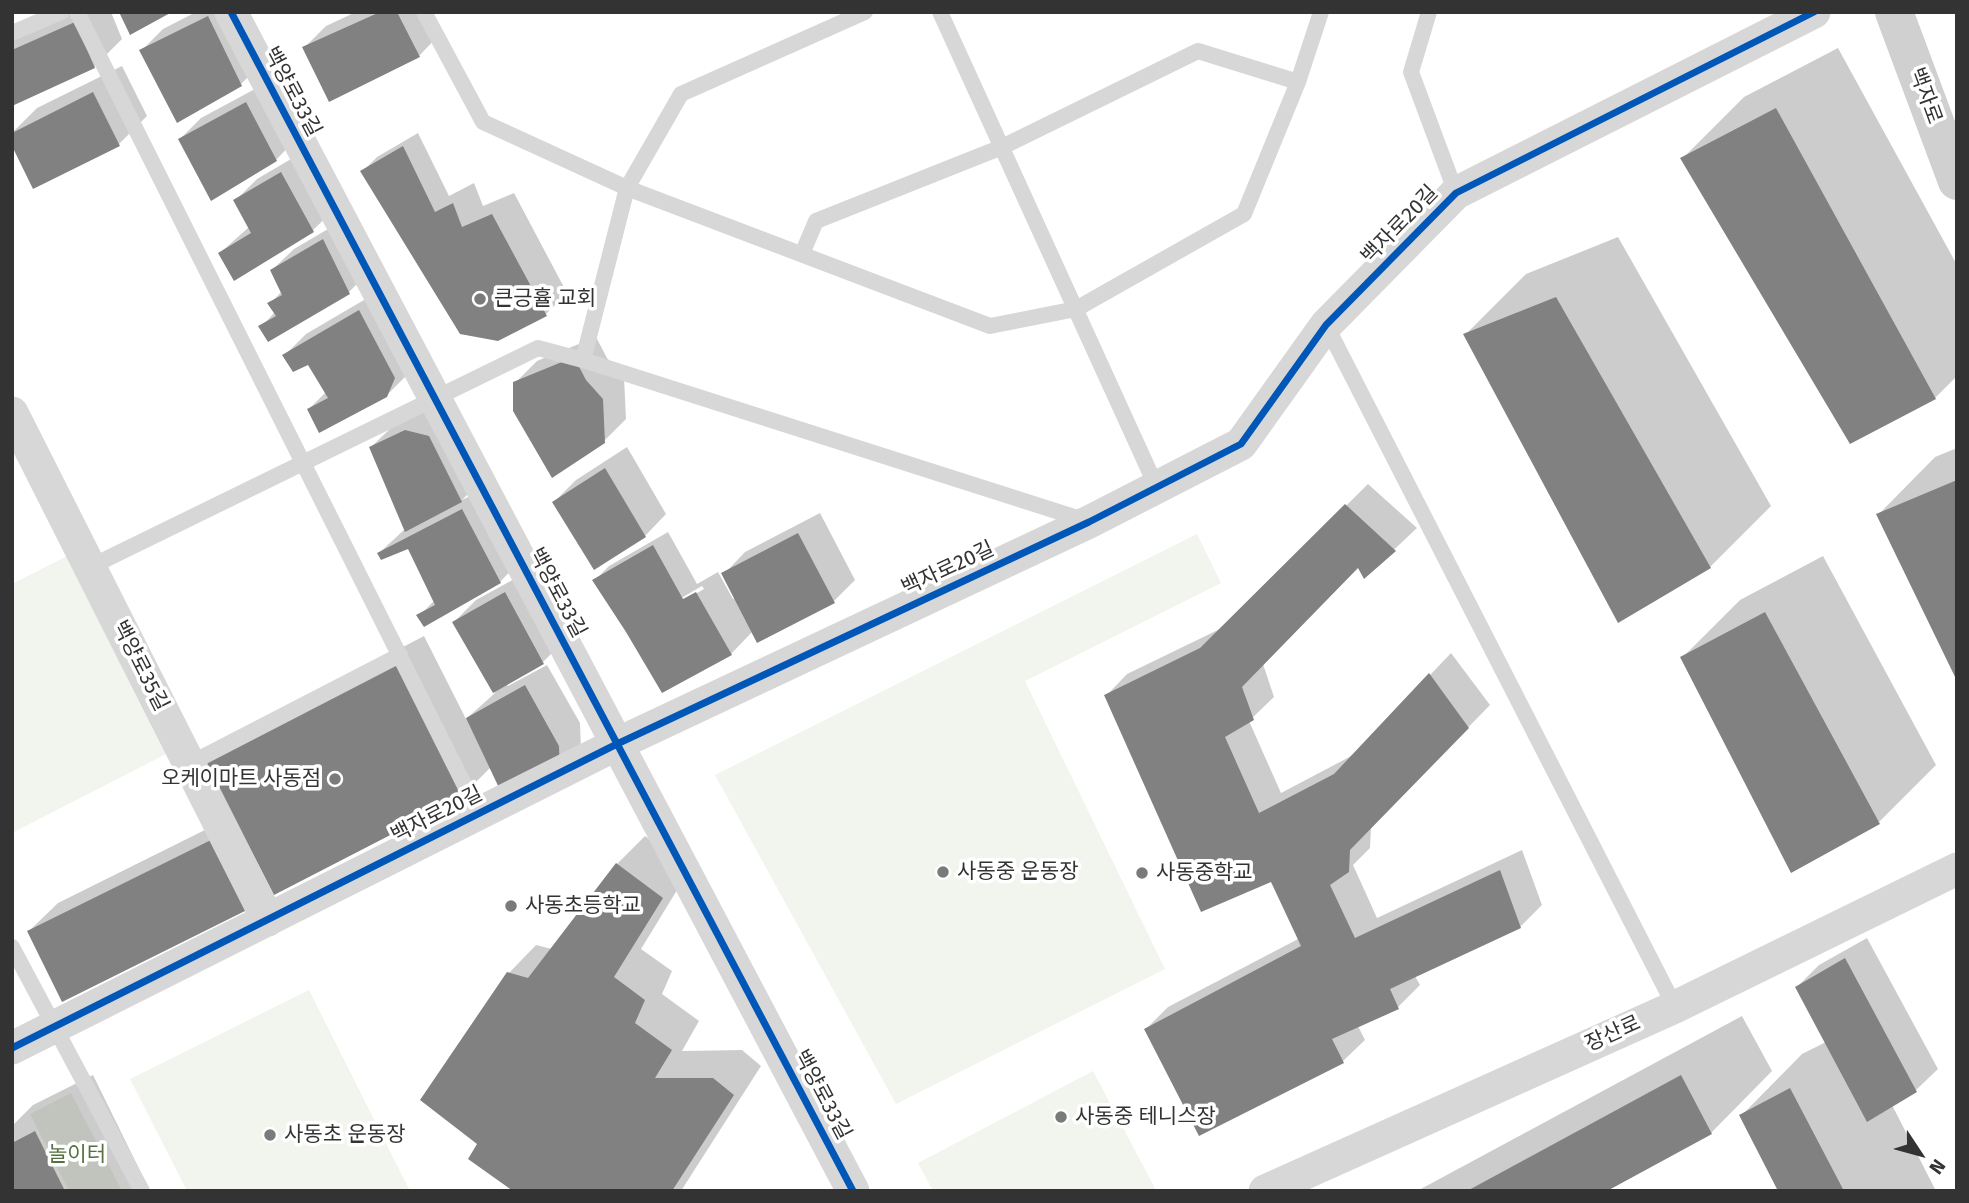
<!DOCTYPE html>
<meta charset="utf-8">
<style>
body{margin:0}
#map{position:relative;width:1969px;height:1203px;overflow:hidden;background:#fff;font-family:"Fira Sans",sans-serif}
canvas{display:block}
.frame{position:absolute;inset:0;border:14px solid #333;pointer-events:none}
.north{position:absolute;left:1885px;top:1119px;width:70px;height:70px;-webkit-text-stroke:5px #fff;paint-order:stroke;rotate:126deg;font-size:19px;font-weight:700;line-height:28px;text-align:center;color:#333}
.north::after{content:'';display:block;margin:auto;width:24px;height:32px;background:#333;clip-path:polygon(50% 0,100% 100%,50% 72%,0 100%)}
</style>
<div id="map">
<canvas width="1969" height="1203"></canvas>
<div class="frame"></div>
<div class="north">N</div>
</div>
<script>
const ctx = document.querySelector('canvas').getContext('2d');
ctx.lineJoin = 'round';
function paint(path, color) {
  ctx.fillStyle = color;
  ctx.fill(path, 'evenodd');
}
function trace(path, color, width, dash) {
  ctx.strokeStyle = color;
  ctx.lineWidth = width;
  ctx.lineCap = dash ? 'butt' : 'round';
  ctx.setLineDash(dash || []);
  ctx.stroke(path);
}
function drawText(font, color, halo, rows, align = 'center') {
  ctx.font = font + ' "Fira Sans","Noto Sans KR",sans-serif';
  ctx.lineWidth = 7;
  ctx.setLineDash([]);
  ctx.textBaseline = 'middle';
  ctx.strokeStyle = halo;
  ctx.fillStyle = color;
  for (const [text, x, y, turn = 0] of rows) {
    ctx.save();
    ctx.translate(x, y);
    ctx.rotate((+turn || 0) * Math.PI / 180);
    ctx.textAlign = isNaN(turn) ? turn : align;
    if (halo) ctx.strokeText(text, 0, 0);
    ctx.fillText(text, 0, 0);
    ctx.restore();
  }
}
paint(new Path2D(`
 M1197,534l24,49 -196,98 140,288 -269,135 -181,-329z
 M69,555l101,197 -158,81v-249z
 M309,990l101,201h-223l-57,-112z
 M1093,1071l63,119 -223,1 -15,-28z
 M71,1093l51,98h-53l-39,-77z`), '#f1f5ed');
paint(new Path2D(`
 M66,12h45l11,27 -28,28 -82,37v-68z
 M196,12h42l24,51 -21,21 -100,-33 22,-22z
 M356,12h73l11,22 -21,22 -114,-9 21,-21z
 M1838,48l119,217v111l-22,22 -252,-240 61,-61z
 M122,66l25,50 -28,28 -107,-2v-9l25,-25z
 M268,82l29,56 -21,22 -96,-21 21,-21z
 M418,133l31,63 25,-13 9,23 31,-13 53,100 -21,21 -183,-143 14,-14z
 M303,152l32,57 -22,21 -79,49 -14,-26 29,-26 -14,-26 22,-22z
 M345,219l25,52 -21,21 -88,35 14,-15 -5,-8 12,-13 -10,-21 22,-21z
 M1618,237l153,269 -61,61 -245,-232 61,-61z
 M381,290l27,84 -22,22 -77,13 17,-17 -17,-29 -25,-7 22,-22z
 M596,337l11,21 17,19 2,42 -22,22 -89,-58 22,-22z
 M428,409l55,70 -21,21 22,-11 37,71 -21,22 -81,34 16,-16 -26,-53 -30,6 26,-24 -34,-82 22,-21z
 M627,447l39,67 -21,22 -91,-34 22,-22z
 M1957,448v229l-79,-162 57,-58z
 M1368,484l49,44 -52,49 -6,-11 -96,98 11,33 -25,24 32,72 74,-39 96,-101 39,52 -119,122 -1,21 -17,17 24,53 145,-68 20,55 -22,22 -105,49 5,9 -22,22 -40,19 7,14 -22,21 -143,73 -54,-105 22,-22 132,-69 -28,-59 -166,-183 21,-22 97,-47z
 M820,513l35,67 -21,21 -76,40 -5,-10 -22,23 -68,36 -36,-60 -33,-49 15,-15 59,-34 29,52 21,-12 15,27 3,-1 -12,-24 21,-22zM702,586l2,3 -52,30v-4z
 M1823,556l113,209 -57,57 -197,-164 58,-58z
 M527,572l37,69 -21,21 -37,21 2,3 39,-21 33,58 1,27 -22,22 -68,-5 -28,28 -434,136 29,-28 177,-88 1,-81 188,-98 42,83 29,-26 -41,-71 22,-22z
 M645,836l45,33 -49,80 31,22 -10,23 37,27 -17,30 60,-1 19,16 -80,125h-165l-36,-47 28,-170 28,-29 16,4 65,-85z
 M1867,938l71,131 -22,21 -24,15 44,86h-156l-39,-75 61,-62 24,-12 -29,-55 22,-22z
 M1742,1016l30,55 -61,62 -108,58h-186z
 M93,1075l57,116h-138v-65l21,-21z`), '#0003');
paint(new Path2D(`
 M119,12h53l-42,23z
 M380,12h17l23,45 -91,45 -27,-55z
 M208,16l34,70 -65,37 -38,-73z
 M75,22l20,46 -83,38v-56z
 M93,92l27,54 -87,43 -21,-43v-13z
 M246,102l31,59 -66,40 -33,-62z
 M1776,108l160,291 -86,45 -170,-286z
 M403,146l32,66 18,-9 9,24 30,-13 55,102 -49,25 -38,-7 -100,-163z
 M281,172l33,60 -80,49 -16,-28 33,-20 -18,-33z
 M323,239l27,55 -82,48 -10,-16 18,-10 -9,-13 15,-8 -12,-25z
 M1556,297l155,271 -93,55 -155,-289z
 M359,310l36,68 -8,19 -68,36 -12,-24 21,-11 -20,-33 -15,7 -11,-17z
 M574,357l12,23 17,19 2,44 -53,35 -39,-67v-29z
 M405,430l24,6 33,66 -57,30 -36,-85z
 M605,468l41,69 -52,33 -42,-68z
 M1957,480v201l-81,-167z
 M1345,504l51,47 -32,28 -6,-11 -116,119 12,33 -29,17 34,76 75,-39 95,-101 40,55 -119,122 -1,22 -19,13 25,53 145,-68 21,58 -131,61 9,20 -67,30 12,24 -145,73 -55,-107 157,-83 -30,-64 -70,30 -97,-217 96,-47z
 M462,509l39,74 -77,44 -8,-12 19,-10 -27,-56 -27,11 -4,-7z
 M798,533l37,70 -78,40 -36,-70z
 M653,545l30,54 13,-7 36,63 -70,38 -36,-61 -34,-52z
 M505,592l39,72 -51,29 -41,-71z
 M1765,612l115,212 -89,49 -111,-216z
 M395,663l69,134 -190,98 -69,-134z
 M525,685l34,61 1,27 -59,19 -35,-74z
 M215,838l34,71 -187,93 -35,-71z
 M616,863l47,35 -49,79 31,23 -10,23 37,27 -17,28h58l21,17 -62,96h-159l-45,-32 9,-15 -57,-44 87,-128 21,6z
 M1845,958l72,134 -50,30 -72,-135z
 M1681,1075l31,59 -105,57h-140z
 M1790,1088l54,103h-66l-39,-76z
 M35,1131l30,60h-53v-48z`), '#818181');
trace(new Path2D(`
 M77,12l402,802
 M424,12l59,110 144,66 363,138 86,-17 168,-95 54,-132 23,-70
 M940,12l217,476
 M1429,12l-18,60 45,121
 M12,33l49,-21
 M802,254l14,-33 186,-74 196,-96 100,31
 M1326,325l349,682
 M583,360l44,-172 54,-94 184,-82
 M90,567l448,-219 45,12 501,160
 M189,764l211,-109
 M12,947l130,244`), '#d7d7d7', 16);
trace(new Path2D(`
 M231,12l622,1179
 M12,413l256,507
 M12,1048l605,-304 472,-222 152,-78 85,-119 130,-132 358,-181
 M1265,1191l410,-184 282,-138`), '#d7d7d7', 33);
trace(new Path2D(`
 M1894,12l63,169`), '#d0d0d0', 38);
trace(new Path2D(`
 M231,12l622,1179
 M12,1048l605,-304 472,-222 152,-78 85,-119 130,-132 358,-181`), '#0057b8', 7);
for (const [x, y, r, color] of [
 [480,299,7,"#7a7a7a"],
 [335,779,7,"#7a7a7a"],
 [943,872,7,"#7a7a7a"],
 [1142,873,7,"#7a7a7a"],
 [511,906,7,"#7a7a7a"],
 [1061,1117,7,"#7a7a7a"],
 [270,1135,7,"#7a7a7a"]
]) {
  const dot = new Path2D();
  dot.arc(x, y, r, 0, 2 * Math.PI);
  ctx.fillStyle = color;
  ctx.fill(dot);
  trace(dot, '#fff', 2.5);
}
drawText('21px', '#333', '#fff', [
 ["백양로33길",292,92,62],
 ["백자로",1925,96,70],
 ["백자로20길",1400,225,-46],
 ["백자로20길",948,569,-25],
 ["백양로33길",557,593,62],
 ["백양로35길",140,666,63],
 ["백자로20길",437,815,-27],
 ["장산로",1613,1034,-24],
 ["백양로33길",822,1095,62]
]);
drawText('21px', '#333', '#fff', [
 ["큰긍휼 교회",494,299],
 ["오케이마트 사동점",321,779,"right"],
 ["사동중 운동장",957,872],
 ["사동중학교",1156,873],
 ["사동초등학교",525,906],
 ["사동중 테니스장",1075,1117],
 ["사동초 운동장",284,1135]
], 'left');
drawText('21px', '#56703f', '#fff', [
 ["놀이터",77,1155]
]);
</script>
